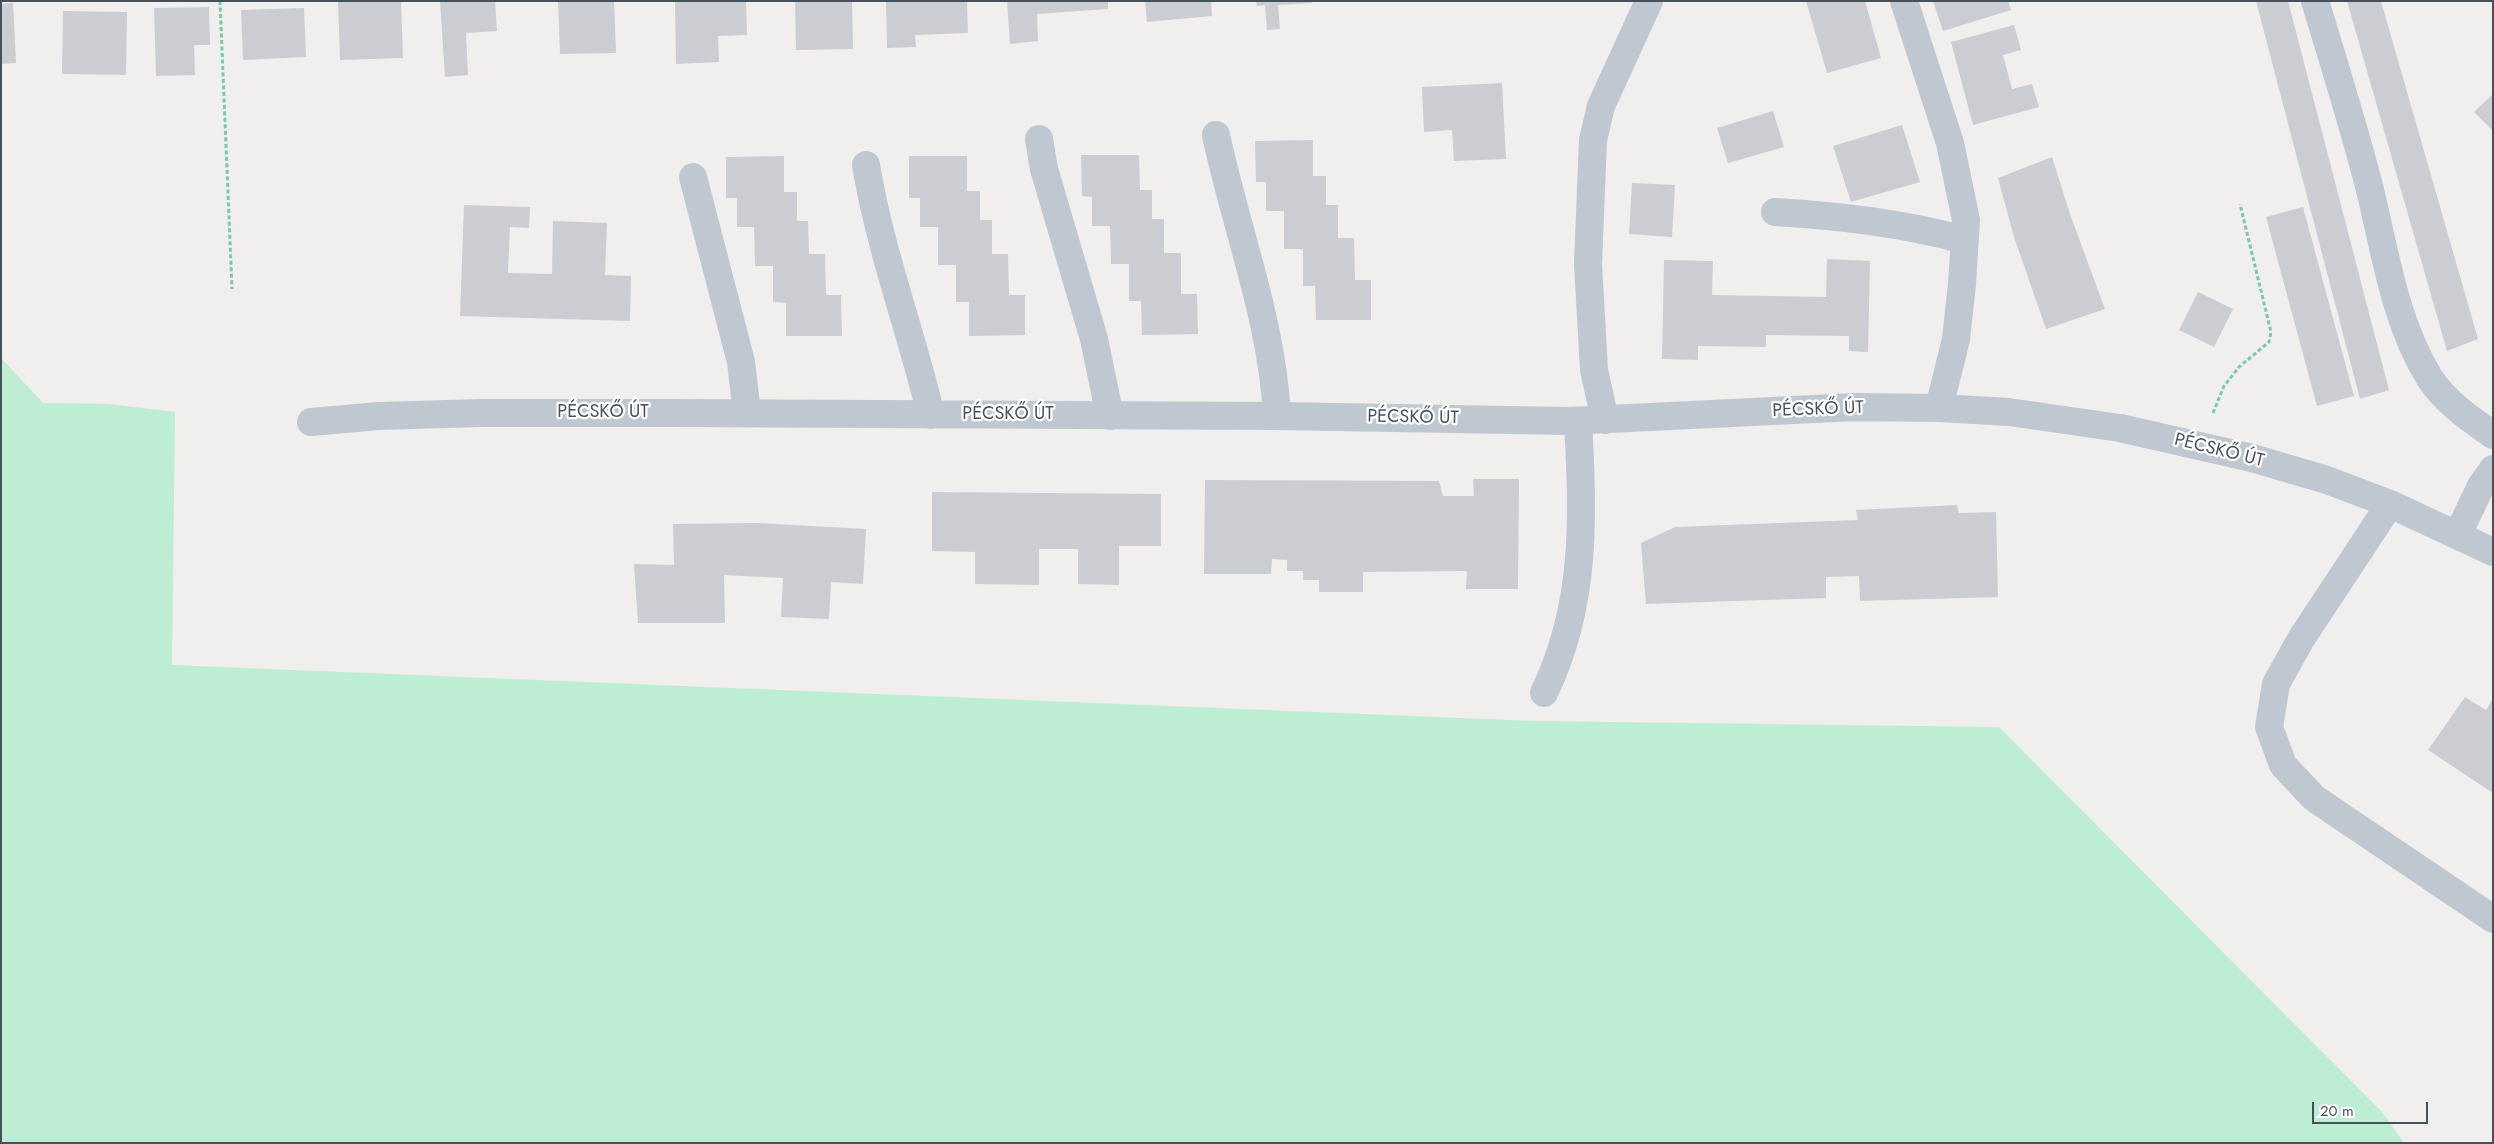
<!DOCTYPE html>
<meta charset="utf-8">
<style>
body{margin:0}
#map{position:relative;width:2494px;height:1144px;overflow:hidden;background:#f1eeee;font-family:Jost,sans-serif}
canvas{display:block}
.frame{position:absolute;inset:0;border:2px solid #46505b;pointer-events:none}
.scale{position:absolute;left:2312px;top:1102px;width:116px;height:22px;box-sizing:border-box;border:2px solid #46505b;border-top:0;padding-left:6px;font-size:15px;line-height:18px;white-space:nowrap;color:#46505b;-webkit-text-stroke:4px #fff;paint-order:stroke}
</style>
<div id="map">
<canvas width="2494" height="1144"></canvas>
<div class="frame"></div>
<div class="scale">20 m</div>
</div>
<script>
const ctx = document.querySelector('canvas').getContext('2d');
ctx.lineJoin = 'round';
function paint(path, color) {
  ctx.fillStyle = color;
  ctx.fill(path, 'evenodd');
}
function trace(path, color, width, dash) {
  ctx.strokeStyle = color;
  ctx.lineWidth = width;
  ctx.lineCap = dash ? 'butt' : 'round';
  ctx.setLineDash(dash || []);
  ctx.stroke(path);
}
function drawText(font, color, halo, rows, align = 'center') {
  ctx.font = font + ' Jost,sans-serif';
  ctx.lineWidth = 4.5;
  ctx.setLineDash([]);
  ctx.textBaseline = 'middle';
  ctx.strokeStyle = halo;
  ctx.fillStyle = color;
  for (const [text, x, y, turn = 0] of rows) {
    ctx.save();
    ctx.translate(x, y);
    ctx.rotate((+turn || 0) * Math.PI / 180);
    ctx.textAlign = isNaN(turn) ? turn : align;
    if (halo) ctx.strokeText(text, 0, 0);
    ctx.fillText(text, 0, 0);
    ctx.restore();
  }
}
paint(new Path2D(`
 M1,358l42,45 66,1 66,8 -3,253 1362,56 465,6 384,386 21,30h-2403z`), '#bdeed3');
paint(new Path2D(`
 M338,1h63l2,57 -63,2z
 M440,1h55l2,30 -31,2 2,42 -23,2z
 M558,1h56l2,52 -56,1z
 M675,1h71l1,34 -29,1 1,26 -43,2z
 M795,1h57l1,48 -57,1z
 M886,1h81l1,32 -53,2 1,12 -29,1z
 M1007,1h101v8l-71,5 1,27 -28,3z
 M1145,1h66l1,15 -65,6z
 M1256,1h56v2l-34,2 2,24 -13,1 -2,-25 -8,1z
 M1806,1h59l16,57 -54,15z
 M1933,1h75l3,9 -68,21z
 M2256,1h32l101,389 -29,9z
 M2347,1h34l97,338 -31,12z
 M13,3l3,60 -15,1v-60z
 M209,7l1,38h-16l1,30 -39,1 -2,-68z
 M304,8l2,49 -63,3 -2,-50z
 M63,11l64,1 -1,63 -64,-1z
 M2014,25l7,25 -18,5 9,34 20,-5 7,23 -66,18 -22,-83z
 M1502,83l4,76 -52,2 -2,-31 -28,2 -2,-45z
 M2493,94v37l-19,-19z
 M1773,111l11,36 -56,16 -11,-35z
 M1902,125l18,57 -69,20 -18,-56z
 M1313,140v36h13v29h12v33h16l1,42h16v40h-55l-1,-34h-12v-37h-19v-38h-18v-29h-10l-1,-41z
 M1081,155h58l1,35h12v29h12v34h17v41h16l1,40 -56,1 -1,-34h-12v-37h-18l-1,-38h-18v-29l-10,-1z
 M784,156v36h13v29h11l1,33h16l1,41h15l1,41h-56v-33l-13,-1v-36h-18l-1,-39h-17v-29h-11v-41z
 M909,156h58v35h13v29h12v34h16l1,41h16v40l-56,1v-34h-13v-37h-18v-38h-18v-29h-11z
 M2052,157l19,60 34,92 -59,20 -32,-92 -16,-59z
 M1632,183l43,2 -3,52 -43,-3z
 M464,205l66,2 -1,21 -19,-1 -2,46 44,1 1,-53 54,2 -2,52 26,1 -1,45 -170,-5z
 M2303,207l51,189 -37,10 -51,-189z
 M1827,259l43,2 -2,91 -19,-1v-15l-83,-1v12l-68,-1v14l-36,-1 2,-99 49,1 -1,34 114,2z
 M2198,292l35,17 -19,38 -35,-17z
 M1473,479h46l-1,110h-52l1,-18 -104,1v20h-44v-12h-16v-9h-16v-11l-15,-1 -1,15h-67l1,-94 234,1 4,15h31z
 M932,492l229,2v52h-42v39l-41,-1v-35h-39v36l-64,-1v-32l-43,-1z
 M1957,505l2,8 37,-1 2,85 -138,4 -1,-25 -33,1v21l-180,6 -5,-61 34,-16 183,-7 -2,-10z
 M757,523l109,6 -3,55 -32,-2 -2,37 -48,-2 2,-39 -59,-3 1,48h-87l-4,-59 40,1 -1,-41z
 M2465,697l21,13 7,-12v95l-65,-43z`), '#cbcdd3');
trace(new Path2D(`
 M220,1l12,288
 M2213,413l11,-27 15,-19 30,-25 2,-10 -31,-128`), '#75cba7', 3, [4, 2.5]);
trace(new Path2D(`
 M1904,1l46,142 16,77 -4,64 -6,55 -17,69
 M2315,1c19,62 38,123 54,185 16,64 25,134 60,191 15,24 41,42 64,58
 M1216,135c20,94 56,184 61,281
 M1039,139l5,30 50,170 16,77
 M866,165c14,85 45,166 65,250
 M693,177l48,185 6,51
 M1775,212c66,4 126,11 190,28
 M1605,420l-11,-50 -6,-106 5,-124 8,-34 48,-105
 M311,422l68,-6 102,-3h197l599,3 291,5 287,-14 84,1 70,4 111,16 132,30 75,22 63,24 103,48
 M2390,504l-89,135 -25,45 -7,43 14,38 31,33 179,121
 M2458,534l23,-48 12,-17
 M1544,693c43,-89 39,-177 34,-272`), '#bfc7d0', 28);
drawText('18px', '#46505b', '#fff', [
 ["PÉCSKŐ ÚT",1818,410,-2],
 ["PÉCSKŐ ÚT",603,413],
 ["PÉCSKŐ ÚT",1008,415],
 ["PÉCSKŐ ÚT",1413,418,1],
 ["PÉCSKŐ ÚT",2219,451,14]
]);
</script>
